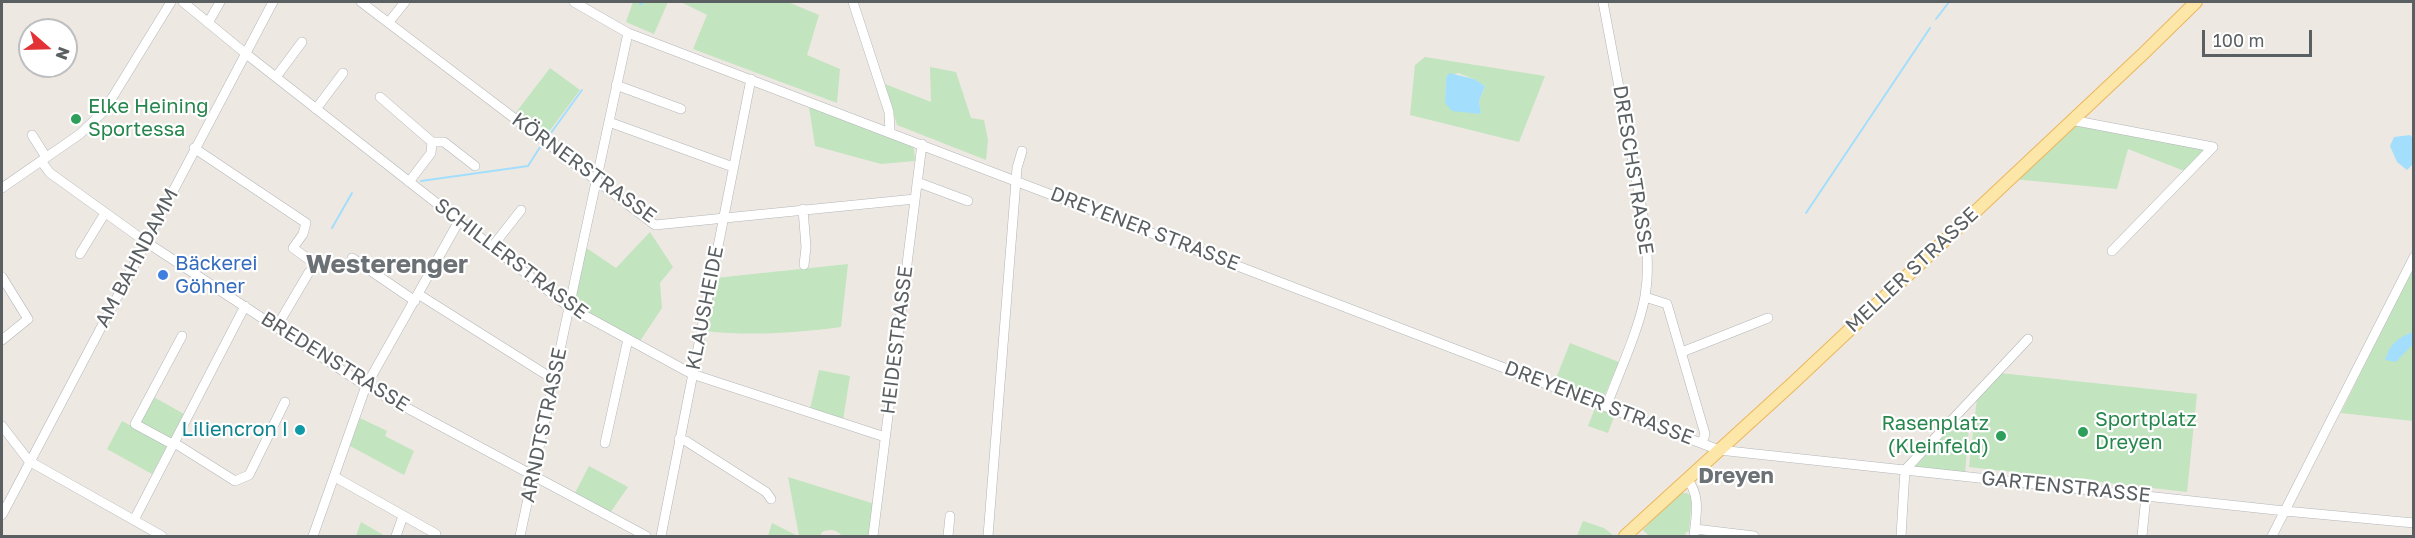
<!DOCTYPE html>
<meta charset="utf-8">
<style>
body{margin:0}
#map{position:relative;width:2415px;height:538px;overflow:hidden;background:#ede9e2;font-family:"Golos Text",sans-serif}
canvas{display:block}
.frame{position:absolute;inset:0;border:3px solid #5a5f62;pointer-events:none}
.north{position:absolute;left:18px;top:18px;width:60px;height:60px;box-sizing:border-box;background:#fff;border:2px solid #bdbfc0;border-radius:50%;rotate:110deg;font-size:16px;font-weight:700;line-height:24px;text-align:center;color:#5a5f62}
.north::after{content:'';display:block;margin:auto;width:21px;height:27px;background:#e33235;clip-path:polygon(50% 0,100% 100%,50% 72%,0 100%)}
.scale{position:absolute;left:2202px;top:30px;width:110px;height:27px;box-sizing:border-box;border:3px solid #5a5f62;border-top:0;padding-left:8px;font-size:18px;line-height:21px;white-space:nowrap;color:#5a5f62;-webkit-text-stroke:4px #fff;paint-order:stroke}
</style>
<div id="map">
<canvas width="2415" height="538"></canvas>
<div class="frame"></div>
<div class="north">N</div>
<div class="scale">100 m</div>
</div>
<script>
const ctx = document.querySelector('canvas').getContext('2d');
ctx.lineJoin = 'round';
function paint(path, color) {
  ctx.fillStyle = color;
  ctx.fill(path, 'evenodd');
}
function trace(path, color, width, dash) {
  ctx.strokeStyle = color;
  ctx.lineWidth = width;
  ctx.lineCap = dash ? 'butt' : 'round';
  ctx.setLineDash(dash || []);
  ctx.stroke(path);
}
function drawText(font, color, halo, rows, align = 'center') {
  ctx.font = font + ' "Golos Text",sans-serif';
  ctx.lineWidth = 4.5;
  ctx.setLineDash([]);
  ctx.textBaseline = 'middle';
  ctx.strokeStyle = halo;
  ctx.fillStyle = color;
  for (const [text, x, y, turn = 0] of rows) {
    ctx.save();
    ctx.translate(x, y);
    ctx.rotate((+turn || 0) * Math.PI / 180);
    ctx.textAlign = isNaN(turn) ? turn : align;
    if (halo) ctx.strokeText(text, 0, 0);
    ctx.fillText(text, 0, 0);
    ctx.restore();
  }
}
paint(new Path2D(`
 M633,2h35l-14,32 -28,-12z
 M681,2h107l31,13 -12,40 33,14 -3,34 -144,-54 14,-34z
 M1425,57l120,19 -26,66 -109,-27 5,-50zM1458,73l16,6 11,7 -6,15 2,13 -36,-11 1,-25z
 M930,67l26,5 15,46 13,2 4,20 -2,20 -89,-35 -12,-41 46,18z
 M550,68l30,22 -35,47 -31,-22z
 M809,107l102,37 3,5 1,12 -34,3 -66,-18z
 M2076,124l132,24 -21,24 -59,-23 -11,40 -104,-10z
 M650,232l23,35 -13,16 2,25 -22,33 -66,-36 11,-58 31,21z
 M848,264l-7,63c-46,6 -90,9 -136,4l10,-53z
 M2413,266v155l-72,-8z
 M1570,343l49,19 -20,46 16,6 -7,19 -20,-7 7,-18 -44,-17z
 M819,370l31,6 -7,44 -33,-11z
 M2000,373l197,21 -10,98 -218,-25 8,-69z
 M152,396l32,18 -32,60 -45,-25 15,-28 13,7z
 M360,418l27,13 -2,5 29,15 -10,24 -54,-29z
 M1954,425l15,2 -4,46 -50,-6z
 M589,466l39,21 -18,26 -36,-18z
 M788,477l87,27 -4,32h-29c-6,-7 -12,-7 -20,-4l-2,4h-21z
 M1678,493h9l5,4 -3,35h-3l-1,4h-36l-6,-6z
 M1583,521l21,7 10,8h-37z
 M361,522l24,14h-29z
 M772,523l26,13h-30z`), '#c2e4bf');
paint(new Path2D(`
 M1449,73l25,6 11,7 -6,15 2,13 -29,-3 -7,-8 1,-25z
 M2410,135l3,3v26l-6,6 -10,-8 -7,-16 4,-9z
 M2413,332v12l-17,18 -11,-2c6,-17 12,-22 28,-28z`), '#a3defc');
trace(new Path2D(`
 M640,5l3,-3
 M1936,19l13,-17
 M548,137l34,-47
 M421,181l107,-15 14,-22
 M1806,213l124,-185
 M332,228l20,-35`), '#a3defc', 2);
const minor = new Path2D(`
 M183,2l62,51 324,254 123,67 193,63
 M361,2l294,223 260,-26
 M574,2l54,31 1091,417 566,61 129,12
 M853,2l36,110 1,20
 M1603,2l43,229c1,22 3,43 -1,65 -6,34 -26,76 -38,109
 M389,22l16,-20
 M208,23l12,-21
 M276,77l26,-35
 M616,85l65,24
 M380,97l52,45 -1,11 -22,29
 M316,109l27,-36
 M2071,120l142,27
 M609,122l124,45
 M32,135l14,22
 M432,142h12l31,24
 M194,148l112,75 -3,11 -10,14 18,13
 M41,161l9,12 96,69 220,144 280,150
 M917,182l51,19
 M2,188l78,-54 24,-23 67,-109
 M803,209l3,38 -2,18
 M492,247l29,-37
 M2112,251l101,-104
 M80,254l25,-41
 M352,258l63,43
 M2,277l26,42 -26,21
 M418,294l135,85
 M1645,297l22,7 38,130 -3,9
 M276,328l33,-56
 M1682,352l86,-34
 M2,426l27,35 133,75
 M679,439l7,2 80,51 5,7
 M173,442l62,39 14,-6 36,-73
 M605,443l23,-104
 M172,444l-37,-20 47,-88
 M1905,470l123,-131
 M335,477l101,57v2
 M1687,479c14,17 9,36 7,57
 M2,515l271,-513
 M134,520l111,-214
 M1695,529l59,7
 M313,536l53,-150 93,-165
 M396,536l7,-20
 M520,536l108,-503
 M661,536l90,-457
 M873,536l49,-392
 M948,536l2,-20
 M988,536l29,-368 5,-17
 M1901,536l4,-66
 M2142,536l4,-40
 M2272,536l142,-279`);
const major = new Path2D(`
 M1625,536l168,-153 351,-330 52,-51`);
trace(minor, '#b3b5b9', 10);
trace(major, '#ecb65b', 14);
trace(minor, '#fff', 9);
trace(major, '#fce6a8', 12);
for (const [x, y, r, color] of [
 [76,119,6,"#2e9e5b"],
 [163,275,6,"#3f7fe0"],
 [300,430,6,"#0f9aa8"],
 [2083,432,6,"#2e9e5b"],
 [2001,436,6,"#2e9e5b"]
]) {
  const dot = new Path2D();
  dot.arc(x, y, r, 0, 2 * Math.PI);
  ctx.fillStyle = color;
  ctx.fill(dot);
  trace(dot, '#fff', 2);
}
drawText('20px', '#27864d', '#fff', [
 ["Elke Heining",88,107],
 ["Sportessa",88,130],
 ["Sportplatz",2095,420],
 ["Dreyen",2095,443],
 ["Rasenplatz",1989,424,"right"],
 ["(Kleinfeld)",1989,447,"right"]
], 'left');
drawText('20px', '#5a5f62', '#fff', [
 ["KÖRNERSTRASSE",584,168,36],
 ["DRESCHSTRASSE",1633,170,81],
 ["DREYENER STRASSE",1145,229,21],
 ["AM BAHNDAMM",137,258,-62],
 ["SCHILLERSTRASSE",511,259,37],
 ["MELLER STRASSE",1912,270,-43],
 ["KLAUSHEIDE",705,308,-79],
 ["HEIDESTRASSE",897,340,-83],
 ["BREDENSTRASSE",335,362,32],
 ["DREYENER STRASSE",1599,403,21],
 ["ARNDTSTRASSE",544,425,-78],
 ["GARTENSTRASSE",2066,487,6]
]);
drawText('20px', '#366cbe', '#fff', [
 ["Bäckerei",175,264],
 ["Göhner",175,287]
], 'left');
drawText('20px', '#0d838f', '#fff', [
 ["Liliencron I",288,430]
], 'right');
drawText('bold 22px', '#6b7174', '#fff', [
 ["Dreyen",1736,476]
]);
drawText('bold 26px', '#6b7174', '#fff', [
 ["Westerenger",387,265]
]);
</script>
